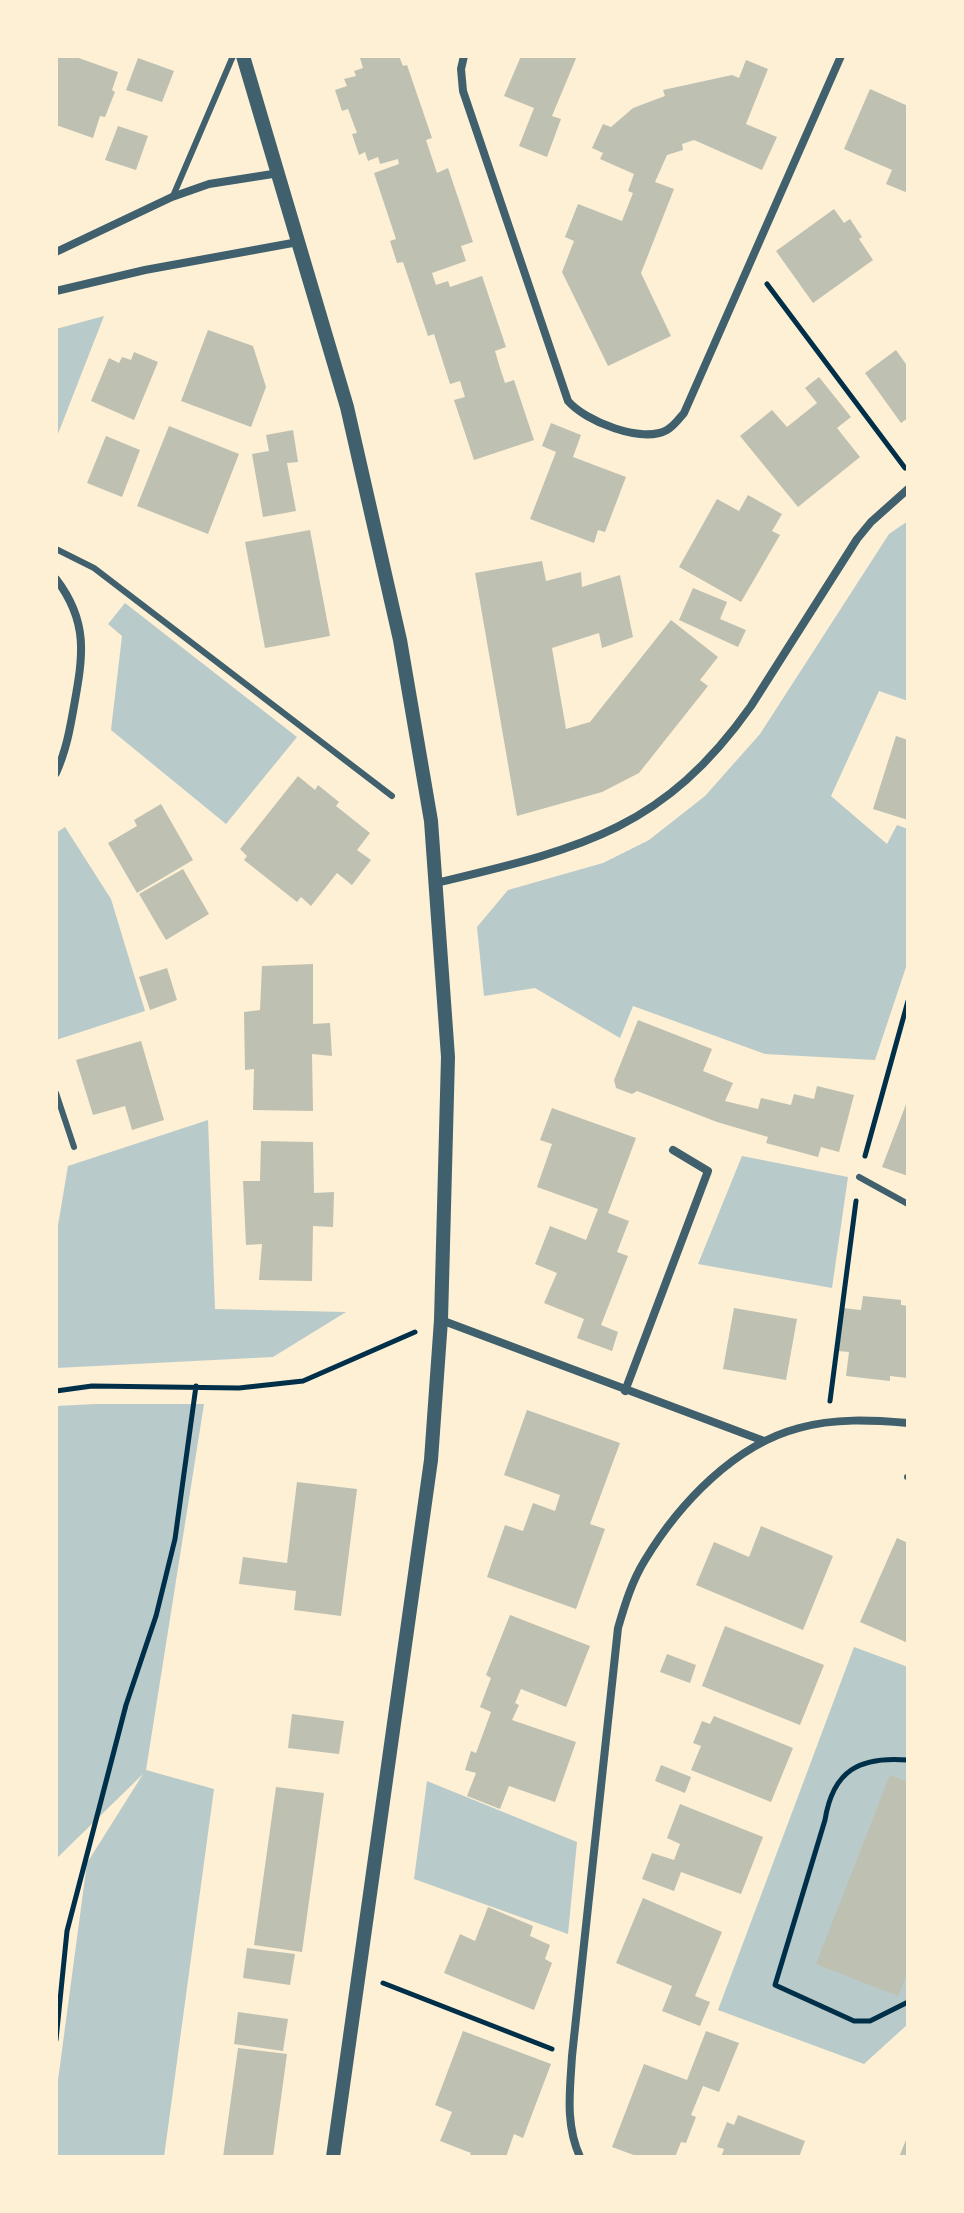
<!DOCTYPE html>
<style>
body{margin:0}
#map{position:relative;width:964px;height:2213px;overflow:hidden;background:#fdf0d5;font-family:Arial,sans-serif}
canvas{display:block}
.frame{position:absolute;inset:0;border:58px solid #fdf0d5;pointer-events:none}
</style>
<div id="map">
<canvas width="964" height="2213"></canvas>
<div class="frame"></div>
</div>
<script>
const ctx = document.querySelector('canvas').getContext('2d');
ctx.lineJoin = 'round';
function paint(path, color) {
  ctx.fillStyle = color;
  ctx.fill(path, 'evenodd');
}
function trace(path, color, width, dash) {
  ctx.strokeStyle = color;
  ctx.lineWidth = width;
  ctx.lineCap = dash ? 'butt' : 'round';
  ctx.setLineDash(dash || []);
  ctx.stroke(path);
}
paint(new Path2D(`
 M104,316l-48,123v-110z
 M908,521v180l-29,-10 -48,105 56,48 10,-19 11,4v132l-33,99 -110,-6 -132,-48 -13,32 -85,-50 -51,8 -7,-69 31,-37 95,-27 46,-23 56,-44 55,-62 129,-200z
 M125,603l172,134 -71,87 -115,-94 11,-94 -14,-12z
 M65,827l46,72 34,112 -89,29v-207z
 M208,1120l7,189 131,3 -73,45 -217,11v-131l12,-71z
 M742,1156l106,21 -16,111 -134,-24z
 M95,1404h109l-58,366 68,19 -50,368h-108v-62l31,-232 56,-89 -87,85v-453z
 M854,1647l54,20v357l-44,40 -146,-54z
 M427,1781l150,61 -9,92 -154,-55z`), '#b9caca');
paint(new Path2D(`
 M56,56h17l45,16 -6,18 3,2 -10,25 -5,-1 -7,22 -37,-13z
 M366,56h33l4,10 4,-1 25,73 -6,2 11,33 11,-5 25,74 -12,4 5,15 -34,12 4,12 12,-4 2,6 32,-11 24,71 -11,4 5,17 5,15 9,-3 20,60 -60,20 -20,-60 11,-3 -5,-16 -10,3 -16,-50 -6,2 -25,-74 -6,1 -7,-22 6,-2 -22,-66 25,-9 -1,-5 -18,5 -2,-7 -10,4 -3,-9 -6,3 -7,-21 5,-1 -9,-24 -6,2 -7,-21 12,-4 -3,-7 12,-3 -2,-5 9,-3 -3,-10z
 M521,56h56l-25,60 9,3 -14,38 -28,-11 15,-38 -30,-12z
 M138,58l36,13 -12,31 -36,-12z
 M746,60l22,9 -22,55 31,13 -15,33 -68,-30 -12,4 1,6 -16,5 -12,27 19,7 -33,84 30,63 -63,30 -46,-94 12,-31 -9,-4 13,-33 44,17 11,-28 -5,-2 6,-17 -34,-15 3,-6 -11,-5 11,-24 8,3 22,-19 32,-12 -2,-6 69,-15 7,3z
 M870,89l38,17v87l-22,-9 6,-14 -48,-21z
 M118,126l30,10 -12,34 -31,-10z
 M834,209l10,14 6,-4 12,18 -3,2 14,21 -60,43 -37,-52z
 M208,330l45,16 13,41 -15,40 -70,-26z
 M896,350l12,17v51l-7,5 -36,-50z
 M134,352l24,10 -24,58 -43,-19 18,-43 10,5 3,-6 9,3z
 M819,377l32,40 -14,11 23,29 -62,50 -58,-71 32,-26 15,17 30,-24 -12,-15z
 M551,423l30,12 -8,22 53,20 -21,55 -7,-2 -4,13 -64,-24 26,-67 -14,-6z
 M169,426l70,28 -31,80 -71,-28z
 M293,430l5,32 -11,1 9,48 -33,6 -11,-63 17,-3 -3,-16z
 M106,436l34,14 -18,47 -35,-14z
 M748,495l34,19 -10,17 8,4 -39,67 -62,-35 38,-68 22,12z
 M310,530l20,106 -65,12 -20,-106z
 M542,561l4,20 35,-9 1,15 38,-12 13,62 -31,11 -3,-15 -47,15 14,81 24,-7 81,-102 47,37 -18,23 8,6 -69,87 -37,19 -85,24 -42,-243z
 M693,588l34,14 -7,17 26,11 -8,17 -59,-27z
 M896,736l12,4v80l-35,-11z
 M298,776l17,14 3,-5 21,17 -3,4 34,27 -13,17 14,10 -19,25 -15,-12 -26,33 -10,-9 -4,5 -53,-42 3,-4 -7,-7z
 M161,804l32,56 -56,33 -29,-50 29,-17 -3,-6z
 M183,869l26,45 -43,26 -27,-46z
 M313,964v60l17,-1 2,33 -20,-2 1,57 -60,-1 1,-41 -9,1 -1,-58 16,-2 2,-44z
 M167,968l10,32 -27,10 -11,-33z
 M638,1020l74,29 -9,22 30,12 -8,18 33,8 3,-11 30,7 3,-11 20,5 3,-13 37,9 -15,57 -18,-5 -3,10 -52,-14 2,-6 -51,-15 -80,-31 -5,3 -16,-6 -2,-8z
 M141,1041l23,79 -32,10 -7,-24 -32,9 -17,-55z
 M908,1099v77l-26,-9z
 M552,1108l84,30 -28,75 21,8 -12,31 11,4 -27,69 17,7 -6,19 -35,-13 7,-19 -40,-16 13,-30 -22,-9 15,-38 36,14 12,-31 -61,-22 15,-43 -12,-4z
 M261,1141l52,1 1,51 20,-1 -1,35 -20,-1 -1,55 -53,-1 3,-36 -16,1 -3,-64h17z
 M863,1296l38,4v5l7,1v72l-18,-2v5l-44,-5 3,-24 -11,-1 5,-43 18,2z
 M734,1308l63,11 -11,61 -63,-11z
 M527,1410l93,33 -30,81 15,5 -29,80 -89,-32 18,-52 18,6 10,-28 22,8 5,-16 -56,-20z
 M297,1482l60,7 -16,127 -47,-6 2,-19 -57,-7 4,-27 44,6z
 M761,1526l72,30 -30,74 -107,-45 18,-43 35,15z
 M897,1538l11,5v100l-48,-21z
 M510,1615l80,31 -24,61 -45,-18 -6,14 4,2 -7,15 64,22 -21,60 -46,-16 -9,23 -33,-13 9,-23 -11,-3 6,-19 5,2 15,-41 -11,-5 11,-29 -5,-3z
 M725,1626l99,39 -24,60 -98,-39z
 M667,1654l29,11 -6,18 -30,-11z
 M292,1714l52,7 -5,33 -51,-6z
 M714,1716l79,32 -22,54 -80,-32 10,-24 -8,-3 9,-22 8,3z
 M661,1765l30,12 -6,16 -30,-12z
 M890,1775l18,7v189l-10,25 -82,-32z
 M276,1787l48,6 -22,159 -48,-7z
 M680,1804l83,33 -22,57 -60,-22 -7,19 -32,-12 10,-26 22,7 6,-16 -13,-6z
 M643,1898l79,34 -27,64 15,6 -10,24 -38,-15 10,-25 -56,-23z
 M488,1907l45,19 -3,10 20,9 -5,14 7,4 -18,47 -90,-37 16,-39 15,7z
 M247,1948l48,6 -5,31 -47,-7z
 M238,2012l50,7 -5,32 -49,-7z
 M463,2031l88,33 -28,74 -9,-4 -8,23h-37l2,-4 -31,-12 12,-29 -17,-7z
 M706,2031l33,12 -20,49 -16,-6 -12,29 5,2 -10,26 -5,-1 -6,15h-36l-27,-10 32,-83 43,16z
 M238,2048l49,6 -14,103h-50z
 M738,2115l67,26 -6,16h-78l3,-8 -7,-2 10,-25 7,3z
 M908,2135v22h-9z`), '#bec0b2');
trace(new Path2D(`
 M767,284l138,184
 M865,1156l43,-155
 M56,1391l36,-5 147,2 64,-7 112,-49
 M830,1401l26,-200
 M908,1760c-48,-4 -75,10 -83,60l-50,165 79,36h16l38,-19
 M383,1983l169,66
 M56,2040l11,-109 59,-226 30,-89 19,-77 21,-153`), '#003049', 5);
trace(new Path2D(`
 M173,196l60,-140
 M56,549l38,19 298,228
 M56,1093l18,54
 M859,1177l49,27
 M907,1477h1`), '#3f606c', 6);
trace(new Path2D(`
 M464,56l-3,13 2,22 105,310c17,20 74,43 99,29 7,-4 12,-11 17,-17l157,-357
 M56,252l116,-55 37,-13 70,-11
 M56,291l89,-21 153,-28
 M56,579c33,43 27,77 18,127 -4,23 -8,45 -18,67
 M436,883c141,-34 226,-51 315,-177l106,-167 14,-17 37,-33
 M441,1320l323,121
 M625,1391l83,-220 -35,-21
 M580,2157c-15,-33 -10,-66 -8,-101l46,-428c7,-24 14,-47 27,-68 34,-56 89,-115 154,-132 36,-10 72,-8 109,-5`), '#3f606c', 8);
trace(new Path2D(`
 M243,56l104,351 53,233 31,181 17,236 -7,263 -10,140 -98,697`), '#3f606c', 14);
</script>
